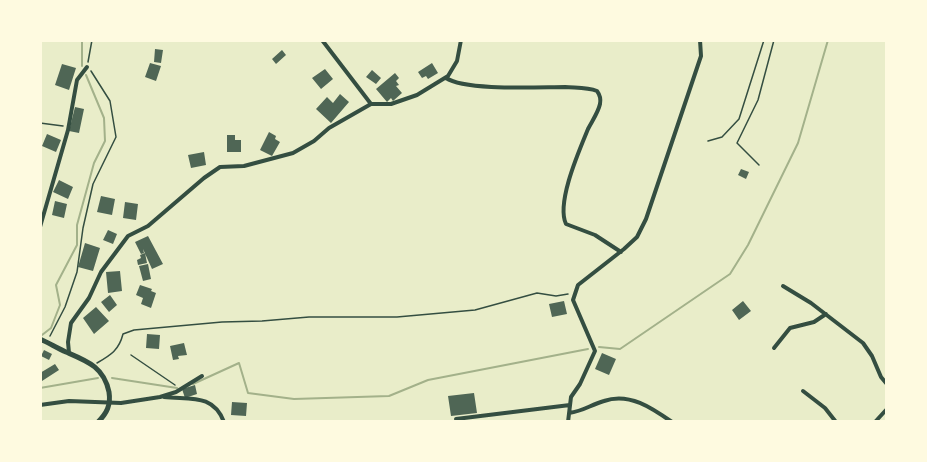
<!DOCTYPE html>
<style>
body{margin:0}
#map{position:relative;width:927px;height:462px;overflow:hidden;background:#e9edc9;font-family:Lora,serif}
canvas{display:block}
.frame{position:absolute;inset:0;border:42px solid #fefae0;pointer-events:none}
</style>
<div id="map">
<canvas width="927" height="462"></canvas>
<div class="frame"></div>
</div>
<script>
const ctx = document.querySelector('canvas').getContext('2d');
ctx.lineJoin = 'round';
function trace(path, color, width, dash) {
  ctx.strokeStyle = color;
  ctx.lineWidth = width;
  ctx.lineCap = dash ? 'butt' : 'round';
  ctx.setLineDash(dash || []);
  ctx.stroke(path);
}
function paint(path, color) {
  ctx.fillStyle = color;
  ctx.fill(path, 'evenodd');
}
trace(new Path2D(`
 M82,40v26
 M42,335l9,-7 9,-23 -4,-20 21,-40v-20l17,-62 11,-22 -1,-23 -18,-43
 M599,347l21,2 110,-75 18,-29 50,-102 30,-103
 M112,378l65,10
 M193,384l46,-21 9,30 46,6 95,-3 39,-16 160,-31
 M40,388l58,-10`), '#a3b18a', 2);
paint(new Path2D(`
 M155,49l8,1 -2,13 -7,-1z
 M282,50l4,5 -10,9 -4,-5z
 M150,63l11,3 -5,15 -11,-4z
 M432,63l6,10 -10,6 -2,-3 -4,2 -4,-6z
 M62,64l14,4 -7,22 -14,-5z
 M325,69l8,10 -12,10 -9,-11z
 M372,70l9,8 -5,6 -10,-7z
 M395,73l4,5 -3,3 3,4 -3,1 6,7 -9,8 -2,-3 -4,4 -11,-13z
 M340,94l9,8 -18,21 -15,-14 11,-12 6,6z
 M75,107l9,2 -5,24 -10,-2z
 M269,132l7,4 -1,3 5,3 -8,14 -12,-6z
 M47,134l14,6 -5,12 -14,-6z
 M227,135h8v5h6v12h-14z
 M204,152l2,13 -15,3 -3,-13z
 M741,169l8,3 -3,7 -8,-4z
 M59,180l14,7 -5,12 -15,-7z
 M101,196l14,3 -3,16 -15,-3z
 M55,201l12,3 -3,14 -12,-3z
 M125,202l13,2 -2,16 -13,-2z
 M108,230l9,4 -4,10 -10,-4z
 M148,236l15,28 -11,5 -9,-20 1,4 -3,1 -6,-12z
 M85,243l15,5 -7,23 -15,-4z
 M145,253l2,10 -9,2 -1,-5 4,-2 -1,-3z
 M148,264l3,15 -8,2 -4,-15z
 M120,271l2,20 -14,2 -2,-21z
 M140,285l12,4 -1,2 5,2 -5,15 -10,-4 2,-6 -7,-3z
 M110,295l7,10 -8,7 -8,-10z
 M564,301l3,13 -15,3 -3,-13z
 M743,301l8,10 -12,9 -7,-10z
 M96,307l13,14 -15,13 -11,-16z
 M147,334l13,1 -1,14 -13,-1z
 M184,343l3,12 -9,1 1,3 -6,1 -3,-14z
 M44,350l8,4 -3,6 -8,-4z
 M602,353l14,6 -7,16 -14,-6z
 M55,364l4,6 -17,11 -2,-8z
 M195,385l2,9 -12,4 -3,-9z
 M474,393l3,20 -26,3 -3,-20z
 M232,402l15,1 -1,13 -15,-1z`), '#4f6655');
trace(new Path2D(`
 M88,62l4,-22
 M40,123l23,3
 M708,141l14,-4 17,-18 25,-79
 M759,165l-22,-22 21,-43 16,-60
 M50,336l15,-29 12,-35 6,-44 10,-44 23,-47 -6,-36 -19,-30
 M131,355l44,30
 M97,363c14,-8 22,-13 26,-29l11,-4 88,-8 40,-1 47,-4h88l78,-7 62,-17 19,3 12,-2`), '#344e41', 1.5);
trace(new Path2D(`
 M322,40l49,64
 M446,78c19,13 93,9 119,9 11,1 22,0 32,4 3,4 4,8 3,13 -2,9 -8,17 -12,25 -9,22 -32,74 -22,95l29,11 26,17
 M40,227l28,-97 9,-50 10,-13
 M783,286l28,17 52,40 9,13 9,21 5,6
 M774,348l16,-20 24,-6 12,-8
 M69,353l-1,-11 3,-19 18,-25 12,-26 27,-36 20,-10 56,-48 16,-11 24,-1 49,-13 21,-12 15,-13 42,-24h20l26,-9 31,-19 9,-15 4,-21
 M803,391l22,17 11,14
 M164,397c25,3 49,-4 60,25
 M40,405l29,-4 52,2 39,-6 16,-5 26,-16
 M569,413c15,-2 21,-8 35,-12 25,-9 48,7 68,21
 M456,419l114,-14
 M568,422l3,-25 9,-13 15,-33 -22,-51 5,-15 46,-36 13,-12 9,-18 55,-163 -1,-16
 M875,422l11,-12`), '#344e41', 4);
trace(new Path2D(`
 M40,339c9,4 17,9 26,13 21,9 38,15 43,40 2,13 -2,21 -11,30`), '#344e41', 5);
</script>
